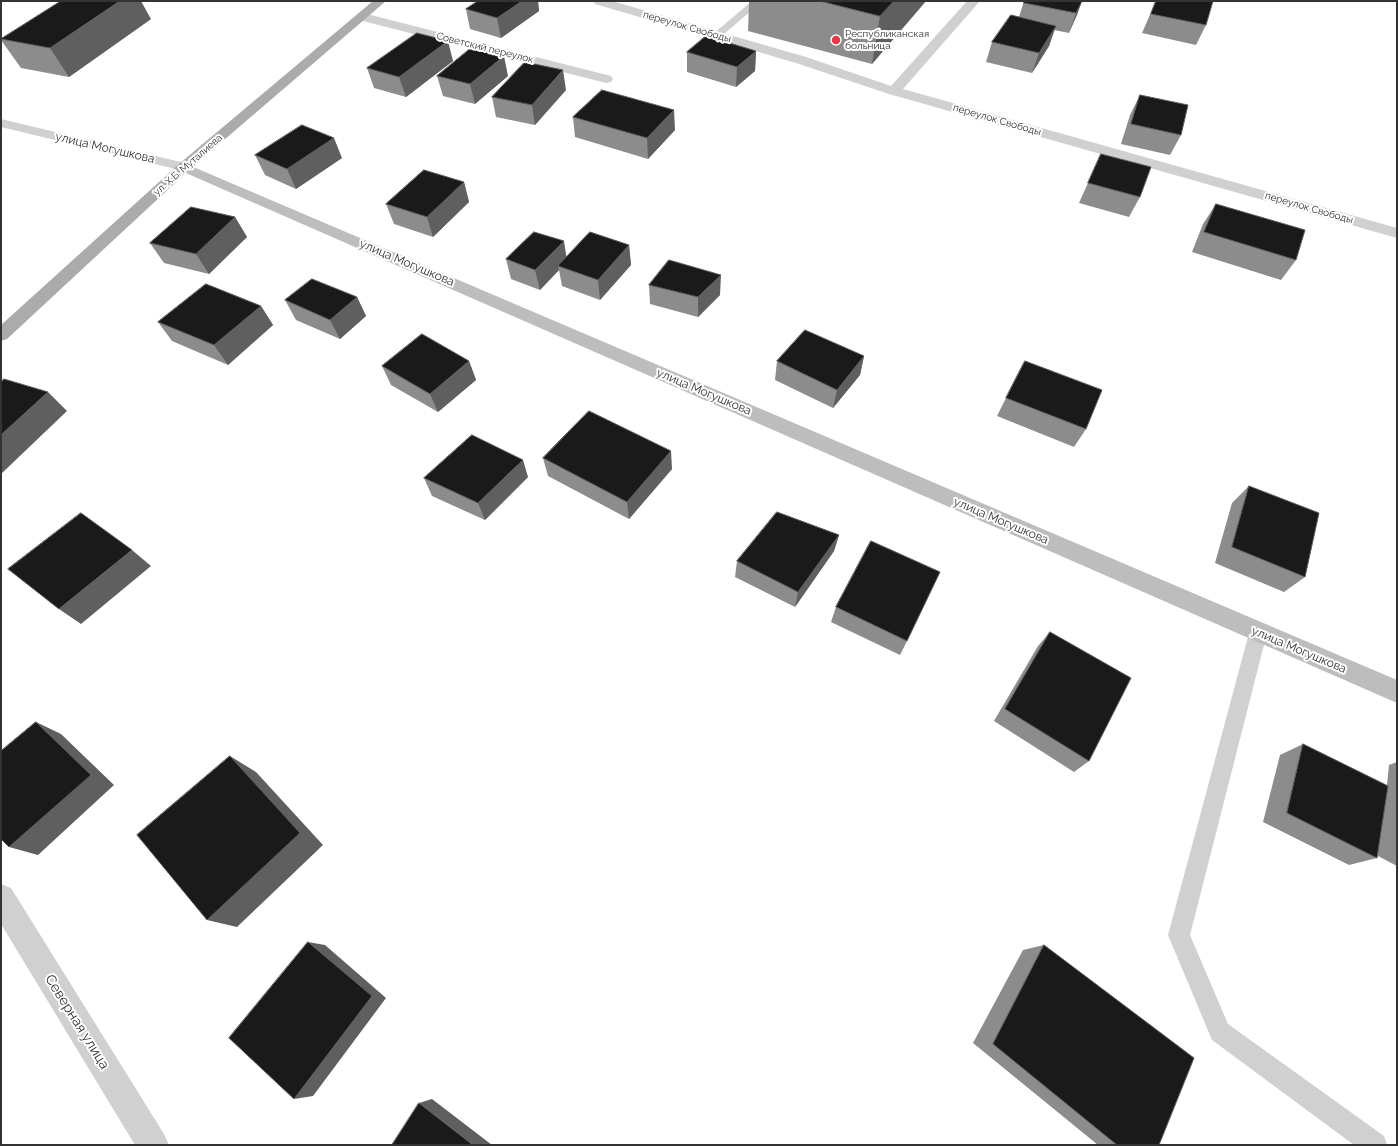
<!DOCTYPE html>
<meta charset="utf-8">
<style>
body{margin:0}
#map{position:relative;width:1398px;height:1146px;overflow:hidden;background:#fff;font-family:Raleway,sans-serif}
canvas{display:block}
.frame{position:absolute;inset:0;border:2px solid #333;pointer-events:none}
</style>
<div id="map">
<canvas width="1398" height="1146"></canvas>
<div class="frame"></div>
</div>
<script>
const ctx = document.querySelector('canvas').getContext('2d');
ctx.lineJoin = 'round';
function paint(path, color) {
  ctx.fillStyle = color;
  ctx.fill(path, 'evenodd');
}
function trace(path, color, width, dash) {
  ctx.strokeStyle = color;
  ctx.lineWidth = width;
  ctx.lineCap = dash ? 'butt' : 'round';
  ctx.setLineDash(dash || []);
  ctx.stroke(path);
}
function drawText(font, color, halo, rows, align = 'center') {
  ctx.font = font + ' Raleway,sans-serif';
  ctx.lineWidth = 4;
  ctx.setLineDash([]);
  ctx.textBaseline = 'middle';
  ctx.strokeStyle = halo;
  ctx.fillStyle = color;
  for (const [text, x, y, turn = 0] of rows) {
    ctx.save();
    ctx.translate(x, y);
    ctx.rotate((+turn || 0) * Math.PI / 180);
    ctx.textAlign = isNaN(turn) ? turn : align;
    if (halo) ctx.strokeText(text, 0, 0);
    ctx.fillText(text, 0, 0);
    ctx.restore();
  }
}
paint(new Path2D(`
 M752,1h11l-44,37h-6l-2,-2 2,-2z
 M1258,625l6,2 3,6 -77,302 38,89 156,112 3,9h-33l-142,-105 -44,-105 81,-302 3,-6z`), '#d0d0d0');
paint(new Path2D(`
 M593,1h19l194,56 85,29 76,-85h13l-77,88 494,139v10l-508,-144 -93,-31 -201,-59z
 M363,13l248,63 2,3 -2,3 -5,1 -247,-63 -2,-3 2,-3z
 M1,119l188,45 2,3 -2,3 -5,1 -183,-44z
 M1,884l10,4 153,246 5,11h-34l-134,-221z`), '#d0d0d0');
paint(new Path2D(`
 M184,163l1213,517v23l-1218,-533 -2,-3 2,-3z`), '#bdbdbd');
paint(new Path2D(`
 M373,1h13l-197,169 -182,169 -6,2v-16l178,-161z`), '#ababab');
paint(new Path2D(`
 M478,1h60l1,10 -38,27 -31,-9 -4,-20z
 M749,1h177l-54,63 -124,-33z
 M1024,1h58l-13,32 -15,-3 -5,16 -17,27 -46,-11 6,-20 27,-25z
 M1156,1l50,24 -10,20 -54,-12z
 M151,19l-82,58 -48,-9 -20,-28v-1z
 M756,51l-1,20 -19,16 -49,-15v-20z
 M453,61l-47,36 -32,-9 -7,-20z
 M437,76h71l-33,28 -32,-8z
 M566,90l-31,35 -39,-8 -4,-20z
 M1140,95l41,40 -11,20 -49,-11 9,-29z
 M573,117l102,13 -27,29 -73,-22z
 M1101,154l39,43 -11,20 -50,-14z
 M255,155l87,3 -46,31 -31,-14z
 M464,182l5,20 -36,35 -39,-13 -8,-20z
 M1216,204l80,56 -15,20 -89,-28 11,-28z
 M235,217l12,20 -38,37 -45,-11 -14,-20z
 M629,245l2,20 -31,35 -38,-14 -3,-16 -19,20 -29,-11 -5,-20 60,-2z
 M1396,252h1v27z
 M649,285l71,10 -22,22 -48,-13z
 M357,297l9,19 -26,23 -44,-19 -11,-20z
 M261,306l12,19 -45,40 -56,-24 -14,-19z
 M864,356l-4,19 -27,33 -58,-28 2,-19z
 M469,361l7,19 -38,32 -47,-27 -9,-19z
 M1006,398l80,31 -12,18 -77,-31z
 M543,458l129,11 -43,50 -81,-43z
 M528,477l-43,43 -53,-24 -8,-18z
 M1249,486l56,91 -21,15 -69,-29 17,-60z
 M839,535l-5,16 -39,56 -60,-30 2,-16z
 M836,607l71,34 -7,14 -69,-33z
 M1050,632l39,129 -15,11 -80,-51 44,-75z
 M1303,744l84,41 2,-20 8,-3v104l-19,-10 -1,2 -28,7 -86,-43 17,-67z
 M1044,945l115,200h-61l-125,-102 50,-93z`), '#8c8c8c');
paint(new Path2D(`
 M120,1h21l10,18 -82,58 -19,-29z
 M522,1h16l1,10 -38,27 -4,-20z
 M894,1h32l-54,63 8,-48z
 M1082,1l-5,14 -8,18 7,-20z
 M1056,26l-7,20 -17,27 7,-20z
 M448,41l5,20 -47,36 -7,-20z
 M756,51l-1,20 -19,16 1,-20z
 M504,56l4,20 -33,28 -5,-20z
 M563,70l3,20 -31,35 -3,-20z
 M674,110l1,20 -27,29 -1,-21z
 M334,138l8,20 -46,31 -9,-20z
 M464,182l5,20 -36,35 -6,-20z
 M235,217l12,20 -38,37 -13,-20z
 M564,241l3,20 -9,5 1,4 -19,20 -5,-20z
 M629,245l2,20 -31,35 -2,-20z
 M721,275l-1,20 -22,22v-20z
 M357,297l9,19 -26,23 -10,-19z
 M261,306l12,19 -45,40 -14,-20z
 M864,356l-4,19 -27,33 4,-18z
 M469,361l7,19 -38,32 -8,-18z
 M48,392l19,19 -66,63v-39z
 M671,451l1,18 -43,50 -2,-17z
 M523,460l5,17 -43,43 -7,-17z
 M839,535l-5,16 -39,56 3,-15z
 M132,550l19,16 -70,58 -22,-15z
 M36,722l25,12 53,51 -76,70 -29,-8z
 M230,756l26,16 67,73 -86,82 -30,-7z
 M308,942l17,3 61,53 -73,98 -19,3z
 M432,1099l60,46h-19l-54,-42z`), '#5f5f5f');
const building = new Path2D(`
 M61,1h59l-70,47 -49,-9z
 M478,1h44l-25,17 -31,-9z
 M820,1h74l-14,15z
 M1024,1h58l-6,12 -52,-10z
 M1156,1h57l-7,24 -55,-11z
 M1011,15l45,11 -17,27 -47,-11z
 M417,33l31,8 -49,36 -32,-9z
 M706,36l50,15 -19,16 -50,-15z
 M471,48l33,8 -34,28 -33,-8z
 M525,62l38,8 -31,35 -40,-8z
 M602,90l72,20 -27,28 -74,-21z
 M1140,95l48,10 -7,30 -50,-11z
 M302,125l32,13 -47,31 -32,-14z
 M1101,154l50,13 -11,30 -52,-14z
 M424,170l40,12 -37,35 -41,-13z
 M1216,204l89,26 -9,30 -92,-28z
 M191,207l44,10 -39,37 -46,-11z
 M534,232l30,9 -29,29 -29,-11z
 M590,232l39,13 -31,35 -40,-14z
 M669,260l52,15 -23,22 -49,-12z
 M312,279l45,18 -27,23 -45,-20z
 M206,284l55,22 -47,39 -56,-23z
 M805,330l59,26 -27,34 -60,-29z
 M422,334l47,27 -39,33 -48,-28z
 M1025,361l77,29 -16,39 -80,-31z
 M4,379l44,13 -47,43v-53z
 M589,411l82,40 -44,51 -84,-44z
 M472,435l51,25 -45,43 -54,-25z
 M1249,486l70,27 -14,64 -73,-30z
 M777,512l62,23 -41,57 -61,-31z
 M81,513l51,37 -73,59 -51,-40z
 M871,541l69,31 -33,69 -71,-34z
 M1050,632l81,46 -42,83 -84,-52z
 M36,722l55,53 -82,72 -8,-8v-88z
 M1303,744l85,42 -11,72 -90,-45z
 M230,756l70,77 -93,87 -70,-85z
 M308,942l64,54 -78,103 -65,-61z
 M1044,945l150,113 -35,87h-42l-124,-101z
 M419,1103l54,42h-81z`);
paint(building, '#1a1a1a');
trace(building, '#5f5f5f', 1);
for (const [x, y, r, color] of [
 [836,40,5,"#e63946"]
]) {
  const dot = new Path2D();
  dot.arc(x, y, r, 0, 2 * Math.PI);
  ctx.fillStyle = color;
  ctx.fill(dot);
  trace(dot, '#fff', 1.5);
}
drawText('10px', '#333', '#fff', [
 ["переулок Свободы",687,27,16],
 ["Советский переулок",485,48,14],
 ["переулок Свободы",997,120,16],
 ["ул. Х.Б. Муталиева",188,165,-41],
 ["переулок Свободы",1309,208,16]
]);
drawText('10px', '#333', '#fff', [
 ["Республиканская",845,34],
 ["больница",845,46]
], 'left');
drawText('12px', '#333', '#fff', [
 ["улица Могушкова",105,148,13],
 ["улица Могушкова",407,263,23],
 ["улица Могушкова",704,392,23],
 ["улица Могушкова",1001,521,23],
 ["улица Могушкова",1299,650,23]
]);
drawText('14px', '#333', '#fff', [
 ["Северная улица",77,1022,58]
]);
</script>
